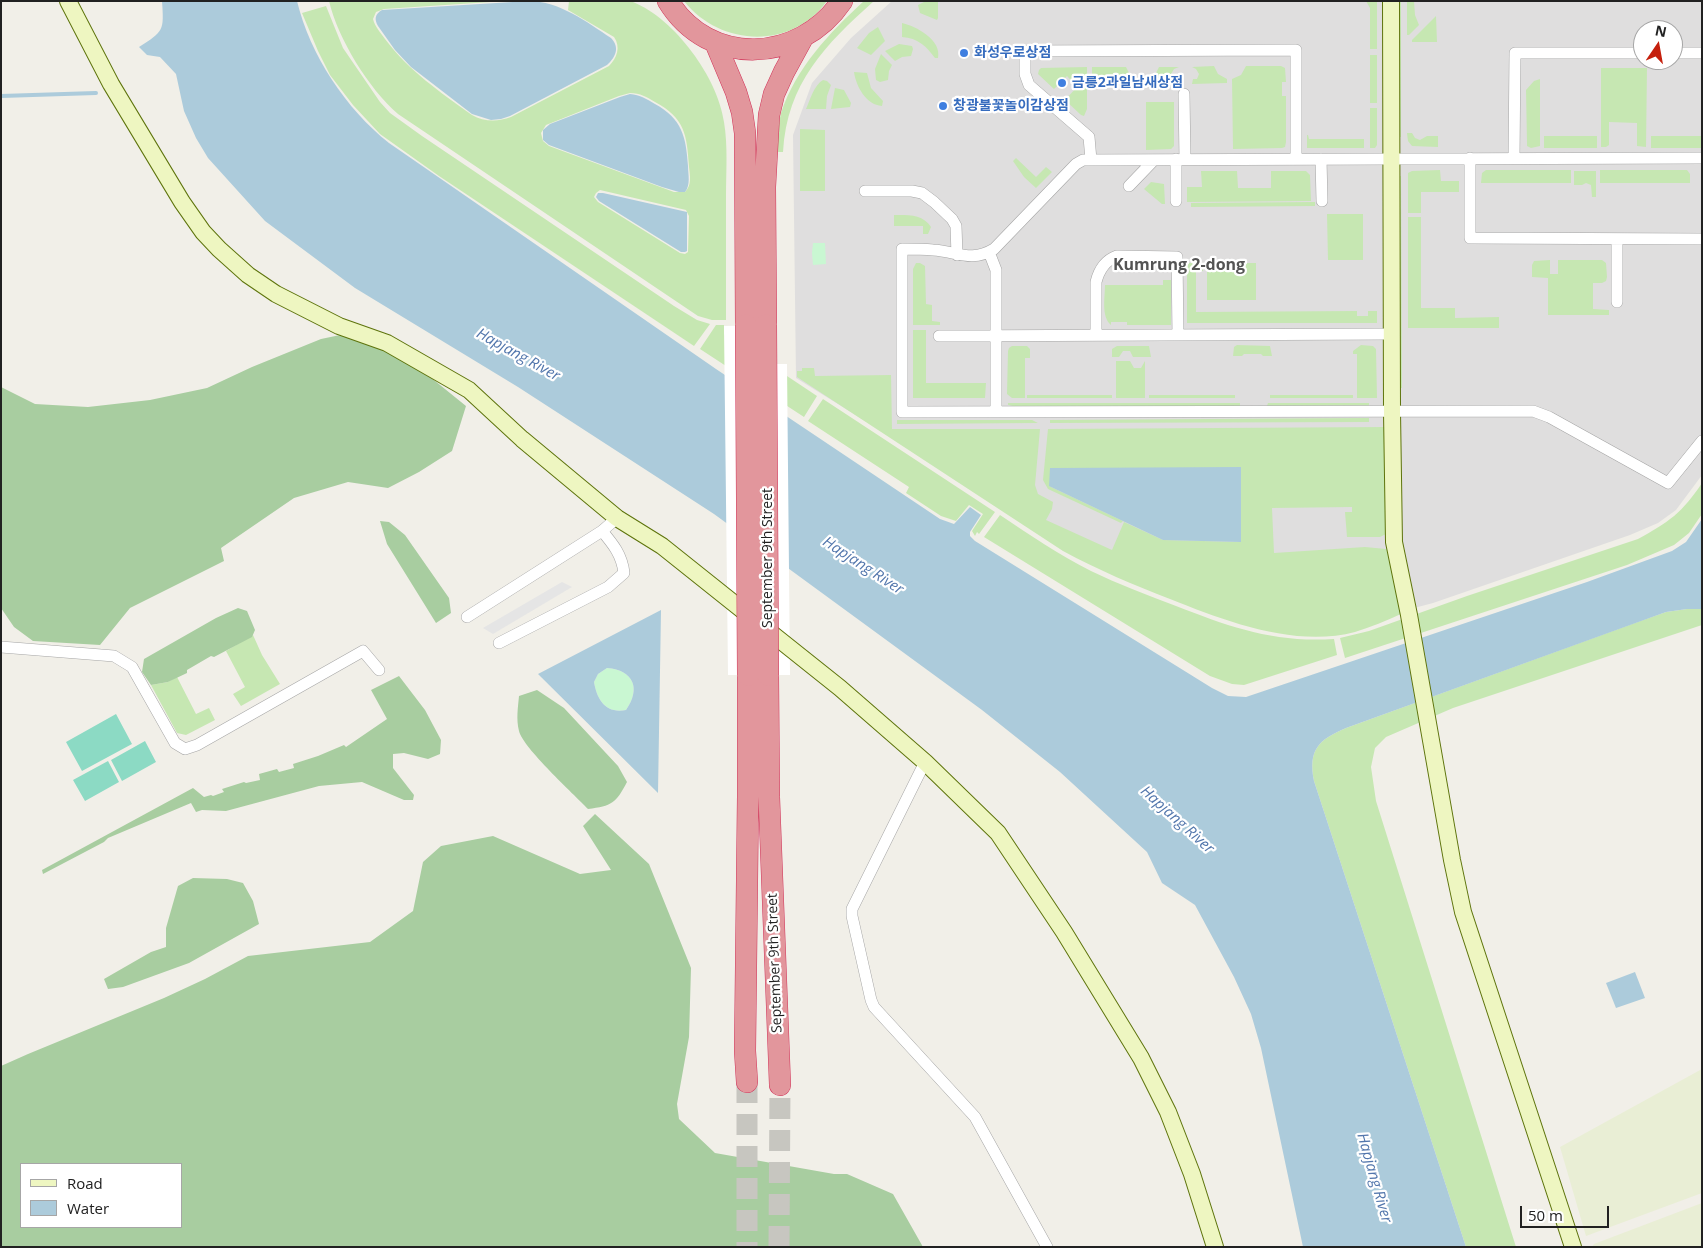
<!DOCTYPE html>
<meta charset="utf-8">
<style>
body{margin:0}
#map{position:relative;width:1703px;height:1248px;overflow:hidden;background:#f1efe8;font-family:"Open Sans",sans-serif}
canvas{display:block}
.frame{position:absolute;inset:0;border:2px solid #212121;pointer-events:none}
.legend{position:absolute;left:20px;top:1163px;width:162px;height:65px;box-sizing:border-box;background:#fff;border:1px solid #a6a6a6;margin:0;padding:6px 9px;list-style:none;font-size:15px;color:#212121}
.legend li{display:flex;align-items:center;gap:10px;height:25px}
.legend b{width:25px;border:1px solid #a6a6a6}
.north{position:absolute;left:1633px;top:20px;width:50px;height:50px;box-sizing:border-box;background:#fff;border:1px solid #a6a6a6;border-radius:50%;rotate:12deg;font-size:14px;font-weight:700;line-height:20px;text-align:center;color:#212121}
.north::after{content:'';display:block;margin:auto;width:18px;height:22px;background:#c5200d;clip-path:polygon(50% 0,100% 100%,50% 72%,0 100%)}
.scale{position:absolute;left:1520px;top:1206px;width:89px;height:22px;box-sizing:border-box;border:2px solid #212121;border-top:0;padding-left:6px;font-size:15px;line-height:18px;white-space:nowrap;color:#212121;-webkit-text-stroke:4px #fff;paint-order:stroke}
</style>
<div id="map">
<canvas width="1703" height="1248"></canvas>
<div class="frame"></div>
<ul class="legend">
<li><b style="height:6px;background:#eef6c1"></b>Road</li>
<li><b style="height:14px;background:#accbdb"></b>Water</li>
</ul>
<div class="north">N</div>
<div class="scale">50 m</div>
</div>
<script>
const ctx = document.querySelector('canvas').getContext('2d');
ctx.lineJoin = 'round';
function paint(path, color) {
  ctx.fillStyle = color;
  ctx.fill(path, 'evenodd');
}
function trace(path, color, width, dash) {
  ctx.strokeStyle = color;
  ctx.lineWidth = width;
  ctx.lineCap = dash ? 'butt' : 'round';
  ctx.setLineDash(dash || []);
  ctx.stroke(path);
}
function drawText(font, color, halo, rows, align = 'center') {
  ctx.font = font + ' "Open Sans","Noto Sans KR",sans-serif';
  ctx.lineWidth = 4.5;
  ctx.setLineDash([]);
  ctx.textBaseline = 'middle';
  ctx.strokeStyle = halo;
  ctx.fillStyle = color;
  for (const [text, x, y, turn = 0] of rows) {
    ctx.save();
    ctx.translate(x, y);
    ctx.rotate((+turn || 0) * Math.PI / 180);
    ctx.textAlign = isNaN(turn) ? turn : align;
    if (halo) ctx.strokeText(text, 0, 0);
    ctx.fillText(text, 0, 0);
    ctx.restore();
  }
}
paint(new Path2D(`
 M892,1h810v474l-26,35 -18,13 -28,12 -197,68 -114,30 -311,-123 -212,-132 -3,-243 19,-52 39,-45zM1643,30h30v30h-30z`), '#dfdede');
paint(new Path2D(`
 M1702,1069v124l-116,43 -26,-89z
 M1702,1203v44h-110l2,-3z`), '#e9eed5');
paint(new Path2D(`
 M329,1h177l-122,8 -8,3 -3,7c2,8 8,14 12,20 24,32 55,53 87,76 12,7 26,7 39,2l98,-51c8,-8 12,-19 5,-29l-46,-27 1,-9c12,0 55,-1 64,1 42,17 85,76 91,120 4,24 2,49 2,73 0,42 0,83 0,125h-14l-14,-4 -300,-202c-29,-25 -60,-75 -69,-113zM630,93c10,0 17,4 25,9 30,16 32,33 34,65 1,9 3,18 -4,25h-11l-125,-46 -6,-5 -2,-8 5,-8 73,-29zM600,190l86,20 3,6 -1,36 -3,2 -5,-1 -82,-51 -4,-5 2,-4z
 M684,1h143c-35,49 -107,46 -143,0z
 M864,1h10c-49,44 -87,82 -91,151h-7c1,-13 2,-27 5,-39 15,-45 48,-80 83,-112z
 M926,1h12v17l-1,2 -17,-7 -2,-8z
 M1366,1h11v48h-7v-41z
 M1398,1h3v136h-2z
 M1407,1h7l1,14 4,10 -10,10h-2z
 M326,6l17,42 37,54 10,11 32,23 252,170 23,14 13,4 -16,22 -255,-170 -59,-42 -27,-29 -23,-30 -12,-24 -16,-38z
 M1436,16l1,26h-25v-2z
 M902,23c14,3 40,17 36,35h-3c-9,-12 -17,-20 -33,-21z
 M878,27l7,14 -14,14 -14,-7 12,-15z
 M899,44l13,2 1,3 -2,7 -9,1 -7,4 -10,-10z
 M881,54l11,11 -3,6 -1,9 -8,2 -4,-2 -1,-11z
 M1370,55h7v48h-7z
 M1214,66l4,8 9,5v4l-35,1 1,-5h4l2,-5 -3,-5 -4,-2z
 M1246,66h35l4,2 1,14h-4v14h4v46l-1,5 -3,1 -49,1 -1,-70 9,-4z
 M1087,67v42l-3,7 -3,-1 -16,-15 12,-13 -10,-11 -13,13 -16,-15 1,-4 2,-2z
 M1092,67h34l4,8 10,6v3h-19l-4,-7h-7l-3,3 -7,-5 -4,1 -4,5z
 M1159,67h20l-5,2 -3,5 3,5h3l2,5h-33v-3l9,-6z
 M1601,68h46l-1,79 -9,-1v-23l-28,-1v23l-3,2h-5z
 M854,72l13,1 4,15 12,13 -1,5c-16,-1 -26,-20 -28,-34z
 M1540,79v67l-9,2 -4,-2v-3l-1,-53 8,-9z
 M823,80l4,1 4,4 -4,11 -1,13h-20c4,-9 8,-24 17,-29z
 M835,88l9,2 7,13 -1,4 -19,2z
 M1146,102h28v44l-3,3 -25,1z
 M1370,108h7v37l-2,3h-5z
 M800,129l25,1v61h-25z
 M1407,133h5l3,5 5,2 7,-4h11v11l-26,-1 -4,-5z
 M1307,135h1l1,4h55v9h-57z
 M1544,136h53v12h-53z
 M1651,136h51v12h-51z
 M1016,158l20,19 10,-10 6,5 -16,16 -12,-11 -11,-16z
 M1440,170l1,11h18v11h-38v21h-13v-40l4,-2z
 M1486,170h85v13h-90l1,-10z
 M1600,170h87l3,4v9h-90z
 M1201,171h36l1,17h33v-17h35l4,4 1,26 -124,1v-15h15z
 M1596,171v26h-4l-1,-12 -5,-2 -4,2h-8v-14z
 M1399,176h2l1,212h-3z
 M1151,182l13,2 1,20h-3l-18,-15z
 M1315,202v4l-124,1v-4z
 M1327,214h36v46h-35z
 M894,215c14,0 29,-1 37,12l-3,7h-5v-8h-29z
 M1408,217h13v91h34v10l44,-1v11h-91z
 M1550,260v14h8v-14h44l4,3 1,14 -1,4 -4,2h-9v26l16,1v5h-61v-37l-16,-1v-12l2,-4z
 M916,263h4l5,3 1,38 6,1v16l8,1v3h-27v-56z
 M1187,263h16v8h-7v41l161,-1v5h11v-5h9v12h-190z
 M1207,263h49v37h-49z
 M1163,280h8v45h-44v-3h-16v3c-10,-8 -6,-28 -6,-40h58z
 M716,325h8v9l93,62 -13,21 -104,-68z
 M913,330h13v53h60l-1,15h-72z
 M1237,345l33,1 2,10h-9l-2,-2h-17l-2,2h-9l1,-9z
 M1361,345l12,1 3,3 1,49h-20v-44h-4v-3z
 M1012,346h15l3,3v9h-5v40h-13l-5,-4 1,-43 1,-3z
 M1117,346h32l2,11h-18l-3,-6h-7l-4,6h-7v-8z
 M1116,361h14l4,7h7l4,-7v37h-29z
 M802,368h12l1,8 76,-1 1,54h148l-5,56 3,9 15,8 -1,7 -6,11 66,30 12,-28 39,18 78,2 -192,-56 74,35 -2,2 -73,-34 -5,-9 5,-51 338,-2v107l-6,3h-33l-2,-25h7v-5l-80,1 2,45 91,-6 21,2 2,1 13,64c-15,7 -30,13 -46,18 -60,16 -130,-11 -185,-33 -36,-14 -72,-29 -107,-48l-266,-174v-6h5z
 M1027,395h85v3h-85z
 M1149,395h86v3h-86z
 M1270,395h83v3h-83z
 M823,399l172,113 -16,22 -2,-2 -2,4 -3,-5 11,-17 -14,-9 -13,16 -15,-5 -35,-23 3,-6 -101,-66z
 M1008,403h232v3h-227l-5,-1z
 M1268,403h101v3h-102z
 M1369,418v4l-319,1v-3z
 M897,420h135l6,3 -141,1z
 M1702,483v31l-13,19 -15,12 -47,20 -282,93 -5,-20 29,-7 98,-35 171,-57c31,-17 44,-26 64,-56z
 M1000,515c30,20 59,40 91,56 27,13 56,24 85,35 54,21 98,37 158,33l3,16 -93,30 -12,-1 -22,-8 -226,-139z
 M1687,609h15v16l-249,83 -67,29 -11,11 -4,19 5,34 140,446h-50l-152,-466c-6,-31 4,-41 32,-53l286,-104 34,-12z
 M253,635l9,20 18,29 -39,22 -8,-12 12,-7 -19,-36z
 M177,677l19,37 13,-6 6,12 -29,15 -9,-2 -26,-48 17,-3z`), '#c6e7b2');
paint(new Path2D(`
 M345,334l39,14 35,20 47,38 -14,45 -33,21 -31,16 -40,-6 -54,16 -73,50 3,13 -94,47 -30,37 -67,-4 -19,-14 -13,-19v-221l34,17 53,3 62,-7 57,-12 45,-21 69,-28z
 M380,521l9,1 16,13 44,63 2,15 -15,10 -49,-79z
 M238,608l9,3 8,19 -3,7 -38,20 -3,-1 -24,14v3l-19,9 -17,3 -9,-13 2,-13 72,-41z
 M399,676l26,34 16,30 -1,14 -12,5 -24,-6 -11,1v14l21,27 -1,5h-9l-42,-18 -43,4 -93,25 -24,-1 -6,2 -5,-9 -83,35 -4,4 -61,32 -1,-4 151,-82 11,9 7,-2 2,1 11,-4 -2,-3 22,-7 2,1 14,-3 -1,-6 18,-5 2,3 15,-4 -1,-4 25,-8 26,-11 2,2 41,-28 -16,-29z
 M537,690l27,18 54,58 9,16c-11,21 -15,24 -39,27 -14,-15 -65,-61 -69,-78 -3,-12 -1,-24 0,-35z
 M595,814l54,50 42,104 -2,69 -12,67 2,15 36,34 119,21h13l46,20 30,53h-922v-181l27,-12 136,-56 41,-19 43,-23 122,-14 43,-31 10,-49 18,-16 52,-10 87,38 31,-4 -28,-44zM181,1164v63h-160v-63z
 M193,878l34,1 16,4 10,18 6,23 -70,39 -66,24 -15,2 -4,-10 47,-27 15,-5v-19l12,-42z`), '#a8cda0');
paint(new Path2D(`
 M813,243h12l1,21 -13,1 -1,-12z
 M607,668c27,2 34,21 19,42 -20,4 -29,-10 -32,-28l4,-8z`), '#c9f7d2');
paint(new Path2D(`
 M116,714l16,30 -50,27 -16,-29z
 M145,741l11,21 -34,19 -11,-21z
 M108,761l11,21 -34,19 -12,-21z`), '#8cdac4');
paint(new Path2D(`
 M562,582l10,5 -79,47 -10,-6z`), '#e5e5e5');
paint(new Path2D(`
 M162,1h135c13,54 49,108 92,142l327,226 224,150 14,5 16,-17 11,8 -11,17v4l5,5 237,147 16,8 18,1 341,-115 85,-31 14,-9 16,-23v90h-15l-21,3 -320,116c-28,12 -38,22 -32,53l152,466h-163l-42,-199 -10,-34 -17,-37 -39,-72 -33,-22 -15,-31 -87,-80 -78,-62 -268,-196 -196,-127 -163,-99 -90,-67 -57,-63 -12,-20 -12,-27 -8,-37 -16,-17 -13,-2 -8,-8c25,-16 25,-16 23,-46z
 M529,1c30,0 58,21 82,37 9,9 5,19 -4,27l-97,51 -9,3 -10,1 -19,-6 -61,-47 -16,-17 -17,-24c-4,-7 -3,-12 4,-16z
 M630,94c10,1 17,5 25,10 27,15 31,32 33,62 0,8 3,19 -3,26h-6l-17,-5 -113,-42 -6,-5v-10l7,-6 70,-27z
 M598,193h5l84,19v39l-2,1h-4l-82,-51 -3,-4z
 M1241,467v75l-78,-2 -114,-54 1,-18z
 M661,610l-3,183 -120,-119zM607,668c27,2 34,21 19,42 -20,4 -29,-10 -32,-28l4,-8z
 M1635,972l10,26 -29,10 -10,-25z`), '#accbdb');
paint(new Path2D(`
 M775,325l1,39h11l3,311h-62l-4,-349z`), '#fff');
trace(new Path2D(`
 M1,96l95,-3`), '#accbdb', 4);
trace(new Path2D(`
 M747,1082v165
 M779,1247l1,-162`), '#c7c6c0', 21, [21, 11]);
const street = new Path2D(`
 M1673,53h29
 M1184,94l1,65
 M1470,158v80l232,1
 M1514,158l1,-105h128
 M1702,158l-619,2 -7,4 -82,85c-23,14 -38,2 -61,1 -10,-1 -21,-1 -31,-1v163l631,-1 16,6 119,66 34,-42
 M1176,159v42
 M1321,159l1,42
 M1091,160l-2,-23 -60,-52 -4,-11v-23l271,-1v109
 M1129,186l25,-26
 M865,191h47l10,2 12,9 18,17 4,7 1,29
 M1617,239v63
 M989,252l7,18v142
 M1096,335v-53c3,-12 10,-22 21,-26l60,1 1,78
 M939,336l453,-2
 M467,617l135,-86 15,-13
 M499,643l109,-56 16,-14c-2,-18 -11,-29 -22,-42
 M1,647l113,9 18,11 43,76 10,6 12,-4 166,-94 16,19
 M925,762l-73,147v7l19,84 3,7 101,110 72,130`);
const secondary = new Path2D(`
 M68,1l43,83 71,118 21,30 16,17 29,26 28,19 63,32 48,17 82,47 53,49 95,79 45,28 178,142 85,74 73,71 66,99 77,126 27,54 24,62 23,73
 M1391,1l1,411 2,130 15,73 43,245 11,52 110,335`);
const highway = new Path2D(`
 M668,1c41,67 132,62 174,0
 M715,42l21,50 6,20 3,21 1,192
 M766,325l-1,-138 4,-72 5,-21 10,-22 18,-33
 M768,675l1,122 11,288
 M747,1082l-2,-31 3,-255v-121`);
trace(street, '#a5a5a5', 12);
trace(secondary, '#5e740c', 18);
trace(highway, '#d13359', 22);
trace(street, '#fff', 11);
trace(secondary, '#eef6c1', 16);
trace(highway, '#e2969c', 21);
const highwayBridge = new Path2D(`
 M746,325l2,350
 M766,325l2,350`);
trace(highwayBridge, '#d13359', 22, []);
trace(highwayBridge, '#e2969c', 21);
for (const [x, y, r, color] of [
 [964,53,5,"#3f7fe0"],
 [1062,83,5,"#3f7fe0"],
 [943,106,5,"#3f7fe0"]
]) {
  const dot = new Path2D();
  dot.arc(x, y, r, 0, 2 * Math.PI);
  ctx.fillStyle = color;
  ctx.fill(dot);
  trace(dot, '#fff', 2);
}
drawText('bold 14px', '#366cbe', '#fff', [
 ["화성우로상점",974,53],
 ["금릉2과일남새상점",1072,83],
 ["창광불꽃놀이감상점",953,106]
], 'left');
drawText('14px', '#212121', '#fff', [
 ["September 9th Street",768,558,-90],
 ["September 9th Street",775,963,-92]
]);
drawText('italic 15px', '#5276ac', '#fff', [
 ["Hapjang River",518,355,29],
 ["Hapjang River",863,566,33],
 ["Hapjang River",1177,820,42],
 ["Hapjang River",1374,1178,74]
]);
drawText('bold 16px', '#545454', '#fff', [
 ["Kumrung 2-dong",1179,265]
]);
</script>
